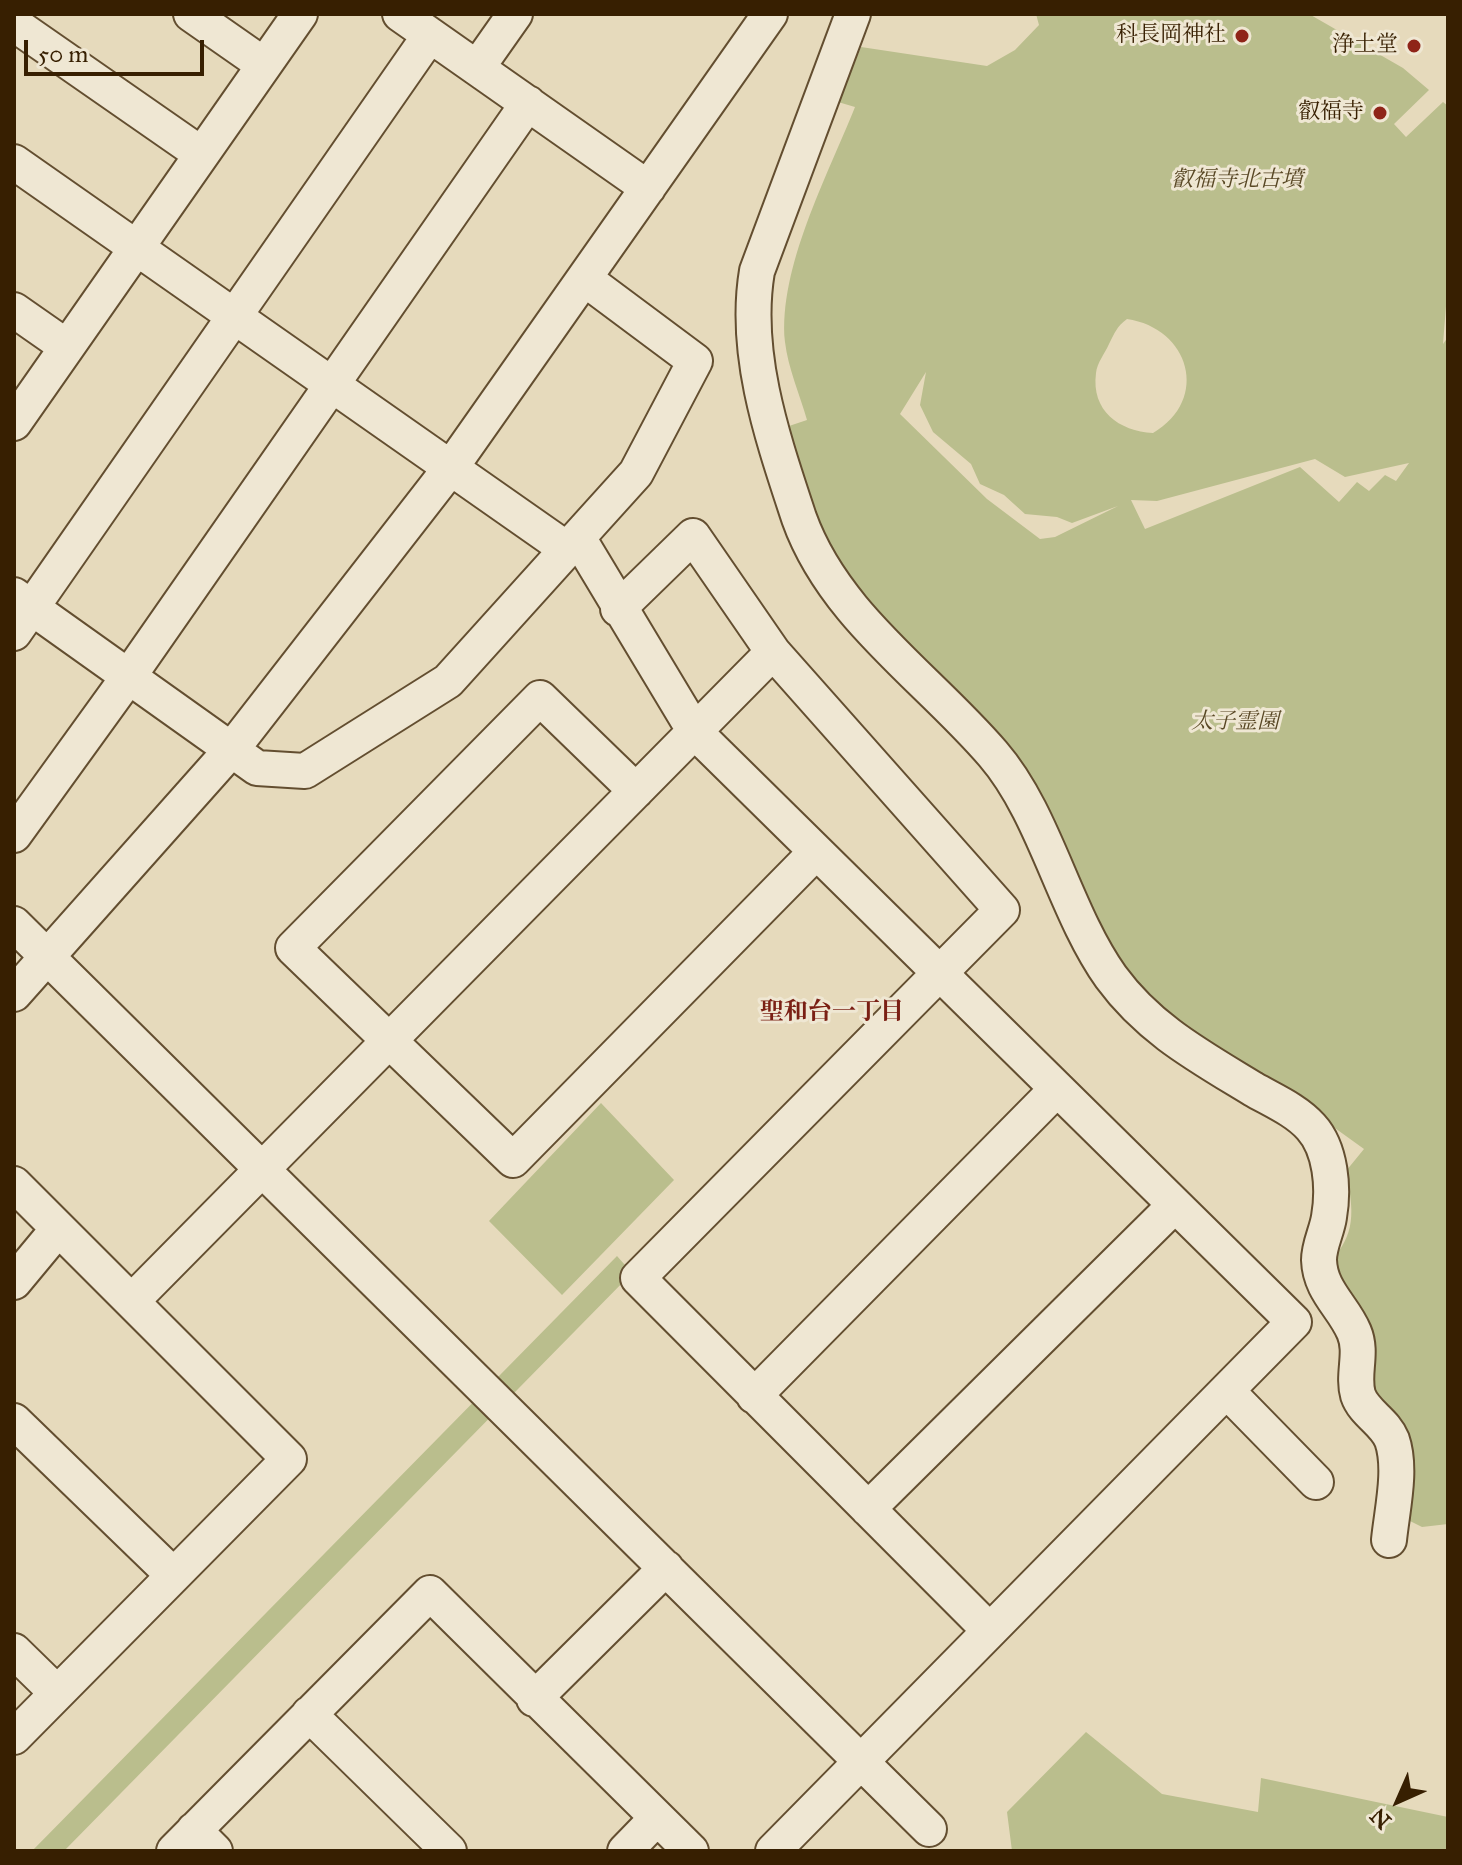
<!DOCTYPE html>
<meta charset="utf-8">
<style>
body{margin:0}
#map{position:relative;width:1462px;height:1865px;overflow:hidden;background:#e6dabc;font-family:"IM FELL Great Primer",serif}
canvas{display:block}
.frame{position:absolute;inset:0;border:16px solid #371f01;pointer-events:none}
.north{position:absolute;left:1358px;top:1761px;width:80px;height:80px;-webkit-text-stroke:6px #efe7d3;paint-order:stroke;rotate:225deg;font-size:22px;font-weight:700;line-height:32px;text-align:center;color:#371f01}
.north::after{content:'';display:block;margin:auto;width:28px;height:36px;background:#371f01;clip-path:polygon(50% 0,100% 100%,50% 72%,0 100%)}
.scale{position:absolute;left:24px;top:40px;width:180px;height:36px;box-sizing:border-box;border:4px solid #371f01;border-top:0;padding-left:10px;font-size:24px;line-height:28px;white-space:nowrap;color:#371f01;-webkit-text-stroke:6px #efe7d3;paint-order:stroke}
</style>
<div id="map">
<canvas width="1462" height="1865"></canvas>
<div class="frame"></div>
<div class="north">N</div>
<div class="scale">50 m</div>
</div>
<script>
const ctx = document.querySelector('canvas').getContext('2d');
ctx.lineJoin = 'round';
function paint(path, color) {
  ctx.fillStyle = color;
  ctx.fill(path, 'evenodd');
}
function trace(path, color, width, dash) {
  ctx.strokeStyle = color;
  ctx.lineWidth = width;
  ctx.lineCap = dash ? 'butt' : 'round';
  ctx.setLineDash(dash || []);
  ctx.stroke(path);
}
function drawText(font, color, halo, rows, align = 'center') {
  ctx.font = font + ' "IM FELL Great Primer","Noto Serif JP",serif';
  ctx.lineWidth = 6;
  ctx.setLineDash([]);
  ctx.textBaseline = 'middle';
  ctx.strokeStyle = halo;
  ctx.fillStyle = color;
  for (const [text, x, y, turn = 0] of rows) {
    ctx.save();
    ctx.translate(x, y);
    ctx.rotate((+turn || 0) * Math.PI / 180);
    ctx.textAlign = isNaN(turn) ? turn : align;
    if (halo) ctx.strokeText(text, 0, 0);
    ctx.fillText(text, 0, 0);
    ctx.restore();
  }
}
paint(new Path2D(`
 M1036,14h273l94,54 26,22 -35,34 12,13 37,-35 5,4v175l-5,63 5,-7v1187l-26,3 -12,-6 -76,-264c24,-27 18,-53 12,-86l18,-22 -100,-72 -87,-55 -54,-55 -51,-92 -233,-310 -29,-60 -24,-78 21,-7c-7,-25 -19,-52 -22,-78 -7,-74 43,-167 70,-235l-17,-5 23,-55 126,19 28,-16 24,-25zM1127,319c62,9 84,80 26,114 -34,-2 -62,-22 -57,-60 1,-10 9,-20 13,-29 6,-11 7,-17 18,-25zM926,372l-6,33 13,27 38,32 9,20 24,11 21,19 32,3 15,6 46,-17 -63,31 -15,2 -53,-40 -87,-85zM1315,459l30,18 64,-14 -13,18 -11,-6 -16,16 -12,-9 -18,20 -39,-35 -155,62 -14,-29 26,1z
 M601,1103l73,77 -112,115 -73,-74z
 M617,1256l15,17 -568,578h-32z
 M1086,1732l76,62 96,18 3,-34 187,39v34h-436l-5,-39z`), '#babe8d');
const minor = new Path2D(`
 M191,14l73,51
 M400,14l248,174
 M853,14l-96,257c-14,83 16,168 42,247 35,98 128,159 194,236 52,60 71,157 118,223 38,52 88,79 142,112 19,11 43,21 58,38 20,22 23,61 18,90 -2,14 -10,28 -10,43 1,31 24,46 35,72 9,21 -2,42 4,63 6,18 27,27 34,45 10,29 0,70 -3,100
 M14,24l187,130
 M477,68l38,-54
 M14,162l554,388
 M14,310l53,37
 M14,423l286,-409
 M579,539l116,193 599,590 -521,529
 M14,595l243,173 48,3 143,-90 188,-208 59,-112 -110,-82
 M618,609l75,-73 80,116 229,258 -364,368 351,352
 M14,633l416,-598
 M636,791l-96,-93 -247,250 220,212 302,-307
 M14,835l115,-159 399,-573
 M14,924l915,905
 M14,994l218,-245 220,-283 318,-452
 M14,1184l275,275 -275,278
 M14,1282l44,-53
 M132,1301l641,-649
 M1227,1391l89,91
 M754,1396l302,-306
 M14,1421l158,153
 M868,1509l306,-303
 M14,1651l43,42
 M534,1699l132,-131
 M309,1714l140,137
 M194,1830l21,21
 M174,1851l256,-258 261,258
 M625,1851l32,-33`);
trace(minor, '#634e30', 38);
trace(minor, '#efe7d3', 34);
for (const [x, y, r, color] of [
 [1242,36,8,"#8f2418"],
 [1414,46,8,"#8f2418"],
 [1380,113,8,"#8f2418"]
]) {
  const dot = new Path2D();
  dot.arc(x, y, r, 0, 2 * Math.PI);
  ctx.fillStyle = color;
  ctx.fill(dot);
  trace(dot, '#efe7d3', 3);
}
drawText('22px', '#371f01', '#efe7d3', [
 ["科長岡神社",1226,36],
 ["浄土堂",1398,46],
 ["叡福寺",1364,113]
], 'right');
drawText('italic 22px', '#584724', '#efe7d3', [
 ["叡福寺北古墳",1237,181],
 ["太子霊園",1235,723]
]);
drawText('bold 24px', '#7a1f14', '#efe7d3', [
 ["聖和台一丁目",832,1013]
]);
</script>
